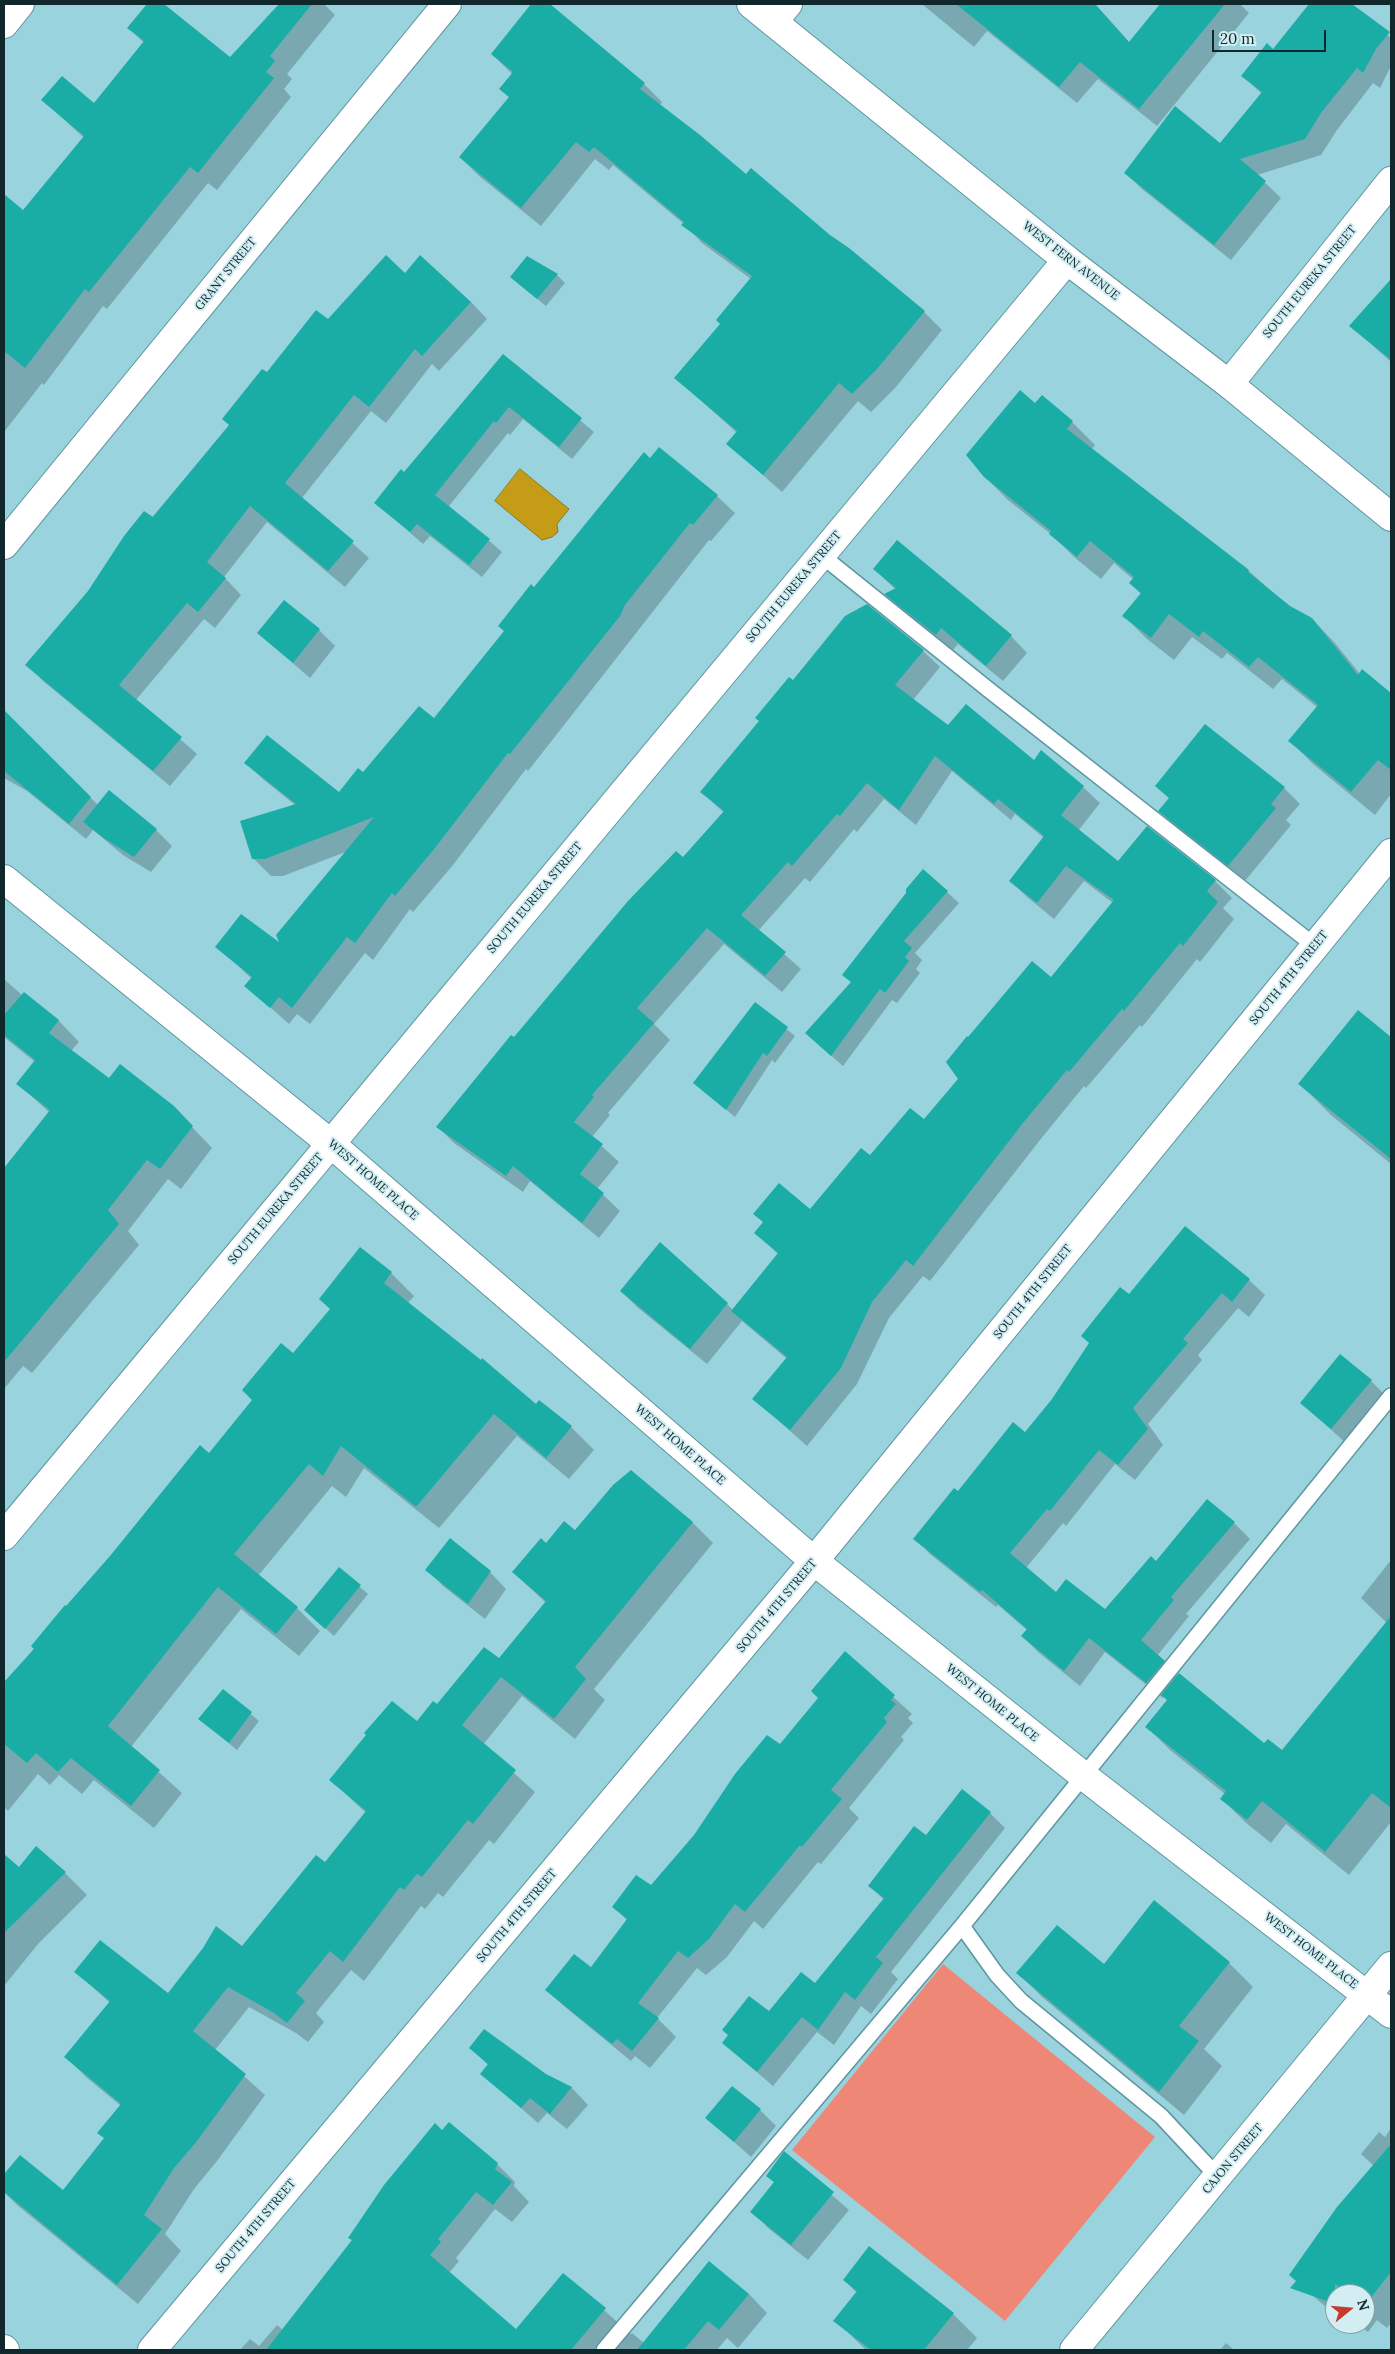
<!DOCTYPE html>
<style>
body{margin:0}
#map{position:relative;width:1395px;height:2354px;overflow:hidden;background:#99d3dd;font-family:Lora,serif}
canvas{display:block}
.frame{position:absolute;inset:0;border:5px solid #10282c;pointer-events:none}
.north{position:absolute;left:1325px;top:2284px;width:50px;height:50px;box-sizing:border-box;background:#d2eef3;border:1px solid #849fa3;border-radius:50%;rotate:73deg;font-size:14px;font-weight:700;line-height:20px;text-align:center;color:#10282c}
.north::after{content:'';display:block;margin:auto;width:18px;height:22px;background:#c6392b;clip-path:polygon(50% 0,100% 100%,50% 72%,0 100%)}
.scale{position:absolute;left:1212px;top:30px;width:114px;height:22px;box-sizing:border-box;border:2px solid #10282c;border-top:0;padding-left:6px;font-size:15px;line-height:18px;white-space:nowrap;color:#10282c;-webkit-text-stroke:4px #d2eef3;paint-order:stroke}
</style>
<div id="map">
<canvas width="1395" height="2354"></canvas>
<div class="frame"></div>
<div class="north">N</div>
<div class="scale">20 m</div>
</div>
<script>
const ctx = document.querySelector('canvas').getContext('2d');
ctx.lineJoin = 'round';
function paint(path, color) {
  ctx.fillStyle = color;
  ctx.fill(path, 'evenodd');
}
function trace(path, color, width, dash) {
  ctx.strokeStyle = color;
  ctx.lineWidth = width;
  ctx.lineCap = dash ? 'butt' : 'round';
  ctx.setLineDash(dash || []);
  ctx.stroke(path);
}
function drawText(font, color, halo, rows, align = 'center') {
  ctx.font = font + ' Lora,serif';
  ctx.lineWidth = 4;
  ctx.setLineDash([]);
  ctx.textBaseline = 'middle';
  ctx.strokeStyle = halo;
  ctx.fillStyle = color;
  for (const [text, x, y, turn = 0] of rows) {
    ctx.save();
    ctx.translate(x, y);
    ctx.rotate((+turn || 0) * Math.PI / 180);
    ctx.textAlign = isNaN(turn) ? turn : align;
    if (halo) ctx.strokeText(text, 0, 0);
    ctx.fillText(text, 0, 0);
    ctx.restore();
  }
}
paint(new Path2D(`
 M943,1964l212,173 -150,184 -213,-171z`), '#ef8777');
const water = new Path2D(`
 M520,469l49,40 -12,15 1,8 -6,5 -10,3 -47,-39z`);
paint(water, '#c49c15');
trace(water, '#8e791c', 1);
paint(new Path2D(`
 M148,4h14l68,55 50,-55h44l11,11 -48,59 5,5 -8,10 7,8 -74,93 -9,-7 -101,126 -4,-3 -59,79 -2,-2 -38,49v-237l19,17 61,-74 -41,-38 51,5 50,-62 -15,-15z
 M533,4h15l96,80 18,18 -2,3 86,71 83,60 95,76 18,18 -46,57 -25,25 -13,-11 -76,91 -54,-48 9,-11 -61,-55 46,-54 29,-45 -49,-36 -18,-19 -71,-59 -4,5 -14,-11 -54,67 -62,-50 -19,-19 50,-59 -10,-9 12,-15 -20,-20z
 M922,4h173l35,39 32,-39h78l9,9 -92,113 -59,-47 -21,24 -90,-72 -13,16z
 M1311,4h39l41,34v28l-11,22 -7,-5 -36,47 -16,25 -64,20 24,23 -50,62 -89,-71 -16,-16 95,-28 41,-51 -19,-18 30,-26z
 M528,258l29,17 8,8 -19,23 -26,-21z
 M405,274l66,28 16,17 -48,52 -7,-7 -46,59 -15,-12 -69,87 67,60 -24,29 -78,-65 -43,55 17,18 -26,33 -11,-9 -68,81 61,54 -27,32 -127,-105 -16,-16 203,-240 37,-51 61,-53z
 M1391,281v81l-40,-36z
 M504,356l90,76 -22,27 -49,-40 -13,16 -2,-2 -59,73 53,46 -20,25 -52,-41 -7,8 -47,-41 28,-29z
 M1036,405l36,17 23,23 -3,4 157,122 40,36 23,12 23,24 25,31 2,-3 29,24v99l-16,21 -62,-51 -23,-23 27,-34 -35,-28 -9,10 -46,-36 -5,6 -30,-22 -18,23 -27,-21 -23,-23 17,-22 -11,-11 3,-4 -19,-16 -13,16 -27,-22 -22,-22 -44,-35 -24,-24z
 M659,449l58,47 18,17 -24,28 -2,-1 -181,231 -2,-2 -73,96 -40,47 -3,-3 -37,51 -8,-7 -55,71 -13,-10 -8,10 -43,-38 6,-7 -35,-33 64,-1 67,-94 -65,25h-12l-18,-18 42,-53 -31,-25 -18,-17 93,30 95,-73 71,-88 29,-43z
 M874,569l137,67 16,17 -24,28 -45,-37 -5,6 -51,-40 -16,-16 9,-5z
 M319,630l16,16 -25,32 -52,-45z
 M923,651l17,16 -27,33 36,26 85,35 49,26 17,16 -22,28 40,32 29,-36 68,54 17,17 -9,10 11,11 -34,43 -3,-3 -55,68 -2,-2 -54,63 -2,-2 -44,54 -110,141 -7,-5 -34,42 -32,66 -50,62 -53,-47 33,-40 -45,-38 -35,43 -70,-57 -16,-16 106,13 6,6 46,-55 -23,-22 54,-22 60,-54 54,-36 35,-42 9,-41 84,-59 61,-76 -29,-22 -30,38 -27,-22 -17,-16 34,-43 -29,-24 -4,6 -59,-49 -36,54 -32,-26 -27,33 -3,-3 -44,53 -5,-4 -47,53 43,38 -19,23 -58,-48 -70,80 16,16 -62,73 2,2 -18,22 27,25 -22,27 23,22 -21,27 -69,-57 -7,11 -69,-49 -16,-16 76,-88 210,-226 -22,-21 92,-110z
 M4,711l94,94 58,25 16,16 -21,26 -28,-17 -30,-25 -7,9 -59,-48 -23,-13z
 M1156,786l128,2 16,16 -14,16 5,5 -46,56 -69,-54 -16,-16 10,-12z
 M924,871l35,32 -44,50 7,7 -6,9 4,4 -23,30 -5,-3 -49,66 -24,-21 33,-62 -8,-8z
 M4,979l19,17 1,-3 35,28 20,21 -8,9 38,29 64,27 39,41 -31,41 -13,-10 -40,52 11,14 -107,128 -9,-7 -19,23v-219l46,-57 -32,-29 17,-22 -31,-25z
 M755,1003l40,33 -20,27 -3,-3 -37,57 -41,-34z
 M1358,1012l33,27v125l-60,-49 -31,-31z
 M391,1273l23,23 -6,7 128,103 35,21 23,23 -25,29 -52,-43 -78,92 -75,-60 -18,29 -14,-11 -74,90 39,32 23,23 -21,25 -58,-47 -110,138 51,46 -28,35 -60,-48 -12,14 -23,-19 -9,10 -12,-11 -30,37 -4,-4v-121l62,-78 144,-153 83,-100z
 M1249,1280l16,15 -16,22 -11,-9 -40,47 4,5 -54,64 15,21 -28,35 -20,-16 -49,62 -3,-3 -37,45 30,26 49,17 51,-48 78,-40 16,16 -64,75 3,2 -32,40 21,20 86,69 19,7 104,-129 -26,-25 30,-38v262l-42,53 -63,-51 -15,19 -26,-21 -23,-23 3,-5 -55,-44 -23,-23 21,-27 -4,-4 -1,2 -58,-46 -25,34 -42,-34 -16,-16 5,-6 -29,-25 -2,2 -66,-53 -15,-16 43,-45 67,-59 28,-34 76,-104z
 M1371,1381l16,16 -40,47 -46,-41z
 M631,1471l62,52 20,20 -119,146 11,11 -30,39 -53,-43 -39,49 52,47 -41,52 -5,-4 -46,57 -5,-4 -13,16 -4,-3 -57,75 -13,-11 -35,43 8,9 -16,20 -12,-9 -47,-26 -34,43 50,45 -48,66 -23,28 -29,45 16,17 -43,53 -121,-99 -13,-13v-16l16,-19 43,35 42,-54 16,-32 -35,-29 -20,-20 44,-54 -34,-31 92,23 74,-47 83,-85 41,-50 -35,-33 86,-57 82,-63 47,-57 -33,-31 33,-28 29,-12z
 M450,1540l40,32 16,17 -21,30 -42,-33 -16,-16z
 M339,1569l29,25 -34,42 -21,-19z
 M845,1653l67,61 -4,4 5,5 -12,14 3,3 -55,68 10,10 -38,46 -3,-2 -55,67 -9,-8 -27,36 -21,18 -9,-7 -40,50 19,19 -26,31 -15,-12 -4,5 -66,-54 -18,-17 44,-21 36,-49 -13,-13 38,-20 128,-141 39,-48z
 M223,1690l36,31 -22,29 -29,-24z
 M990,1813l15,15 -114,144 7,7 -27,35 -10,-8 -27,39 -17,-13 -44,54 -50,-43 92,-58 69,-85 -14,-14 56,-50z
 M4,1856l15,13 46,4 22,22 -49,49 -34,42z
 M1229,1963l24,24 -49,62 18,17 -38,49 -142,-118 -24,-24 86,-8z
 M471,2048l74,26 27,14 16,17 -21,24 -20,-16 -9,10 -57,-50 7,-8z
 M760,2110l16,16 -25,31 -44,-39z
 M1391,2128v195l-4,5 -10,-8 -9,12 -10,-8h7v-30h-30v17l-2,2 -27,-23 68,-124 -13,-12 18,-22 6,5z
 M442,2132l55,32 18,18 -1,4 15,16 -17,20 -17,-13 -39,49 3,3 -10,12 67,57 47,-56 68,60 1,-1 12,10 105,-49 18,19 -29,35 -11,-10 -10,12h-477l10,-11 9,7 18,-21 6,5z
 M784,2153l65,57 -41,50 -40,-32 -16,-17 23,-28 -8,-7z
 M844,2280l109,34 24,24 -10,12h-101l-31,-30 22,-27z
 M1226,2343l8,7h-14z`), '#0003');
paint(new Path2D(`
 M147,4h17l66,53 49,-53h33l-42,52 5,5 -9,11 8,6 -76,95 -8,-6 -101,125 -4,-3 -60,79 -21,-17v-157l19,16 61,-74 -43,-36 21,-24 32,27 50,-62 -17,-13z
 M531,4h19l95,79 -5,6 60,46 46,39 5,-6 79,67 19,13 76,63 -48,58 -25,25 -13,-11 -76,92 -37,-31 11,-13 -63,-53 46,-54 -4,-4 36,-44 -71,-51 3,-3 -90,-75 -5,5 -13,-10 -55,66 -62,-51 50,-60 -10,-8 14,-17 -22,-18z
 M956,4h139l34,38 31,-38h65l-86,105 -59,-47 -21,25z
 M1309,4h43l38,28 -14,17 -13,24 -6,-5 -36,45 -16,26 -65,20 26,22 -52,64 -90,-72 51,-67 45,37 42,-51 -21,-16 26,-33 6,6z
 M386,255l19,18 15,-18 51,47 -49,54 -7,-7 -46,58 -15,-12 -69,88 69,58 -26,30 -78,-65 -43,56 19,16 -28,34 -11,-9 -68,82 63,52 -29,34 -128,-106 63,-74 36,-55 20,-25 9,6 76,-92 -7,-6 40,-50 5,3 49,-62 12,9z
 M527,256l31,18 -21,25 -27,-22z
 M1391,279v81l-42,-34z
 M503,354l79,64 -23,29 -50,-40 -13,16 -2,-2 -59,74 55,44 -21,26 -52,-41 -7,8 -36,-29 27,-34 3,3z
 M1020,390l15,13 7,-8 31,26 -6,8 182,141 -1,2 42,34 22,12 46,57 4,-6 29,24v77l-13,-10 -27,32 -63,-51 30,-36 -60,-48 -9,10 -46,-36 -4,6 -30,-23 -18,24 -29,-22 19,-23 -12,-10 5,-6 -44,-36 -13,16 -28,-23 2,-3 -67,-54 -18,-22z
 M659,447l59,48 -25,30 -3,-2 -65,82 -5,11 -50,63 -60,75 -2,-1 -73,95 -40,48 -3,-3 -37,50 -8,-6 -55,71 -13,-11 -9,11 -26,-22 8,-9 -37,-30 26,-33 38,28 -3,-7 98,-118 -109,42h-13l-12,-38 56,-17 -52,-41 23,-28 72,57 19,-24 5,4 56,-66 15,12 70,-87 -6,-5 33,-42 3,3 110,-135 6,6z
 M897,540l115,95 -26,31 -45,-38 -5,7 -52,-41 12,-6 -23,-19z
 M284,600l36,29 -27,34 -36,-30z
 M867,604l57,46 -29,35 53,40 18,-21 68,56 7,-10 43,36 -23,29 57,46 29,-35 69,54 -9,11 11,11 -35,44 -3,-3 -56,68 -2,-2 -53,63 -2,-2 -44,53 -110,143 -7,-6 -34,42 -31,66 -51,62 -38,-31 35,-42 -56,-46 47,-58 -24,-20 9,-11 -10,-8 26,-31 31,26 51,-61 9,7 40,-47 14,11 34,-40 -12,-17 21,-26 1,1 64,-76 19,16 63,-77 -48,-34 -29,37 -28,-22 35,-45 -46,-37 -4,5 -59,-48 -36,54 -32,-27 -27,33 -3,-2 -45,52 -4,-4 -47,53 45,37 -21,24 -58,-48 -70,80 17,15 -62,72 2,2 -20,25 29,22 -23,30 24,19 -22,30 -69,-57 -7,10 -70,-49 75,-92 3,2 114,-136 48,-50 7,6 41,-46 -24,-19 59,-71 -4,-3 34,-41 4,3 52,-64z
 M4,710l87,87 -22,27 -65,-53z
 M1205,724l80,63 -14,17 5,4 -48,58 -70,-55 11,-13 -14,-12z
 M109,790l48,39 -23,28 -29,-18 -22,-17z
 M923,869l25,22 -44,50 8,7 -7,9 4,4 -24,32 -5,-4 -49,67 -26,-23 46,-51 -9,-7 64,-82v-4z
 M24,992l35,28 -10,13 60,45 11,-14 54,42 19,20 -33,43 -13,-9 -39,50 11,14 -115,138v-194l46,-58 -34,-26 19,-24 -31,-25v-20z
 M755,1002l33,25 -21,29 -4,-3 -37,57 -33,-27z
 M1358,1010l33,27v122l-93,-75z
 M1185,1226l65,53 -18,23 -10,-9 -39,46 5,4 -55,65 15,21 -30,36 -19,-15 -49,61 -3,-2 -37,44 46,39 10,-13 39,30 46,-53 5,5 51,-62 28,23 -64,75 3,3 -33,40 24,21 -19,22 -57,-45 -25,33 -43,-35 6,-7 -45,-39 -2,2 -67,-53 41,-51 4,3 55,-69 12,10 27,-33 37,-56 -8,-7 39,-49 9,7z
 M660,1242l68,61 -38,46 -70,-58z
 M360,1247l32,25 -8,11 97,77 1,-2 54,46 3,-4 33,26 -26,32 -52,-44 -78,93 -75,-61 -18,30 -14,-12 -75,90 64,53 -22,27 -58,-47 -110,139 52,44 -29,36 -60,-48 -13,14 -22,-19 -9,10 -23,-19v-62l30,-33 -3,-3 34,-41 1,1 44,-50 90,-111 9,8 43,-53 -10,-10 39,-47 12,10 37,-44 -11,-10z
 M1340,1354l32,26 -41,49 -31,-26z
 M631,1470l62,52 -118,145 11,12 -32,40 -53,-42 -39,48 54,45 -43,54 -5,-4 -46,57 -5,-3 -13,16 -4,-3 -57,75 -13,-11 -34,42 9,8 -18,22 -13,-10 -46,-26 -35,44 53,43 -49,67 -23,27 -30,47 18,14 -45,56 -113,-93v-18l16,-19 43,35 41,-52 -7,-5 24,-29 -57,-47 46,-56 -36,-29 26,-32 68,53 35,-45 13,-22 26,20 74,-91 9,7 41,-51 -37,-31 37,-45 -2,-2 28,-32 25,20 16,-20 4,3 47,-57 15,11 47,-57 -34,-29 29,-34 5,5 18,-22 11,9 38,-45z
 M450,1538l41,33 -23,33 -43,-34z
 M339,1567l22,18 -36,44 -21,-19z
 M1391,1616v192l-19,-15 -47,59 -63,-51 -15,19 -27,-21 6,-8 -81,-64 22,-27 -6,-5 18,-22 85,70 4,-4 14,11z
 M845,1651l50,44 -4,5 5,4 -12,14 3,4 -56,68 11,9 -40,48 -2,-2 -55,67 -10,-8 -26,35 -21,19 -10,-7 -40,52 21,15 -27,33 -15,-12 -5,5 -67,-54 29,-36 17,13 36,-48 -15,-12 24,-32 15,10 43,-50 41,-61 32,-39 13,9 38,-46 -7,-7z
 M223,1689l29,23 -23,31 -31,-24z
 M962,1789l29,23 -115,145 7,6 -28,37 -10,-8 -27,38 -16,-13 -45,55 -35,-29 6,-8 -6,-5 27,-34 20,15 32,-39 14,11 69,-85 -16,-12 46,-60 12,9z
 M36,1846l30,26 -62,61v-79l15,13z
 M1154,1900l76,62 -51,64 20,15 -40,51 -143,-119 41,-48 47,39z
 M484,2029l62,45 26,13 -22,27 -20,-16 -9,10 -41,-34 8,-10 -19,-16z
 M732,2086l29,23 -27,33 -29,-24z
 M449,2122l49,41 -3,6 17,13 -19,23 -17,-13 -38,47 3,3 -11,13 86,74 47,-56 43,35 -35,42h-305l86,-110 -4,-2 36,-53 51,-62 7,7z
 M1391,2144v128l-26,33v-11h-18l-12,-10v20l-45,-16 6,-7 -7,-6 48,-68z
 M784,2151l50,41 -43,53 -41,-33 24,-30 -8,-6z
 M869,2246l85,67 -30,37h-53l-38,-29 24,-30 -14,-11z
 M709,2261l40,33 -30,36 -11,-9 -24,29h-47z`), '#1aada6');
const lane = new Path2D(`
 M821,555l168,135 326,256
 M962,1926l35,49 24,26 140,115 57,61
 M604,2350l358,-424 429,-530`);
const street = new Path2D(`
 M773,22l15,-18
 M4,24l16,-20
 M1229,384l162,-203
 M4,545l443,-541
 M4,879l326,264 484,418 271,216 306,237
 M4,1536l1063,-1276
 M152,2350l662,-789 577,-708`);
const secondary = new Path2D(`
 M751,4l316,256 162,124 162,133
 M4,2349l1,1
 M1074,2350l317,-384`);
trace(lane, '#5e96a0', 18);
trace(street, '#5e96a0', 30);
trace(secondary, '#5e96a0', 30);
trace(lane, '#fff', 15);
trace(street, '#fff', 28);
trace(secondary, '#fff', 28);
drawText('12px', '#10282c', '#d2eef3', [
 ["WEST FERN AVENUE",1071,261,38],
 ["GRANT STREET",226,274,-51],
 ["SOUTH EUREKA STREET",1310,282,-51],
 ["SOUTH EUREKA STREET",794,587,-50],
 ["SOUTH EUREKA STREET",535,898,-50],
 ["SOUTH 4TH STREET",1289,978,-51],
 ["WEST HOME PLACE",373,1180,41],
 ["SOUTH EUREKA STREET",276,1209,-50],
 ["SOUTH 4TH STREET",1033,1292,-51],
 ["WEST HOME PLACE",680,1445,41],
 ["SOUTH 4TH STREET",777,1606,-50],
 ["WEST HOME PLACE",992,1703,39],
 ["SOUTH 4TH STREET",517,1916,-50],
 ["WEST HOME PLACE",1311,1951,38],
 ["CAJON STREET",1233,2159,-50],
 ["SOUTH 4TH STREET",256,2226,-50]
]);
</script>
